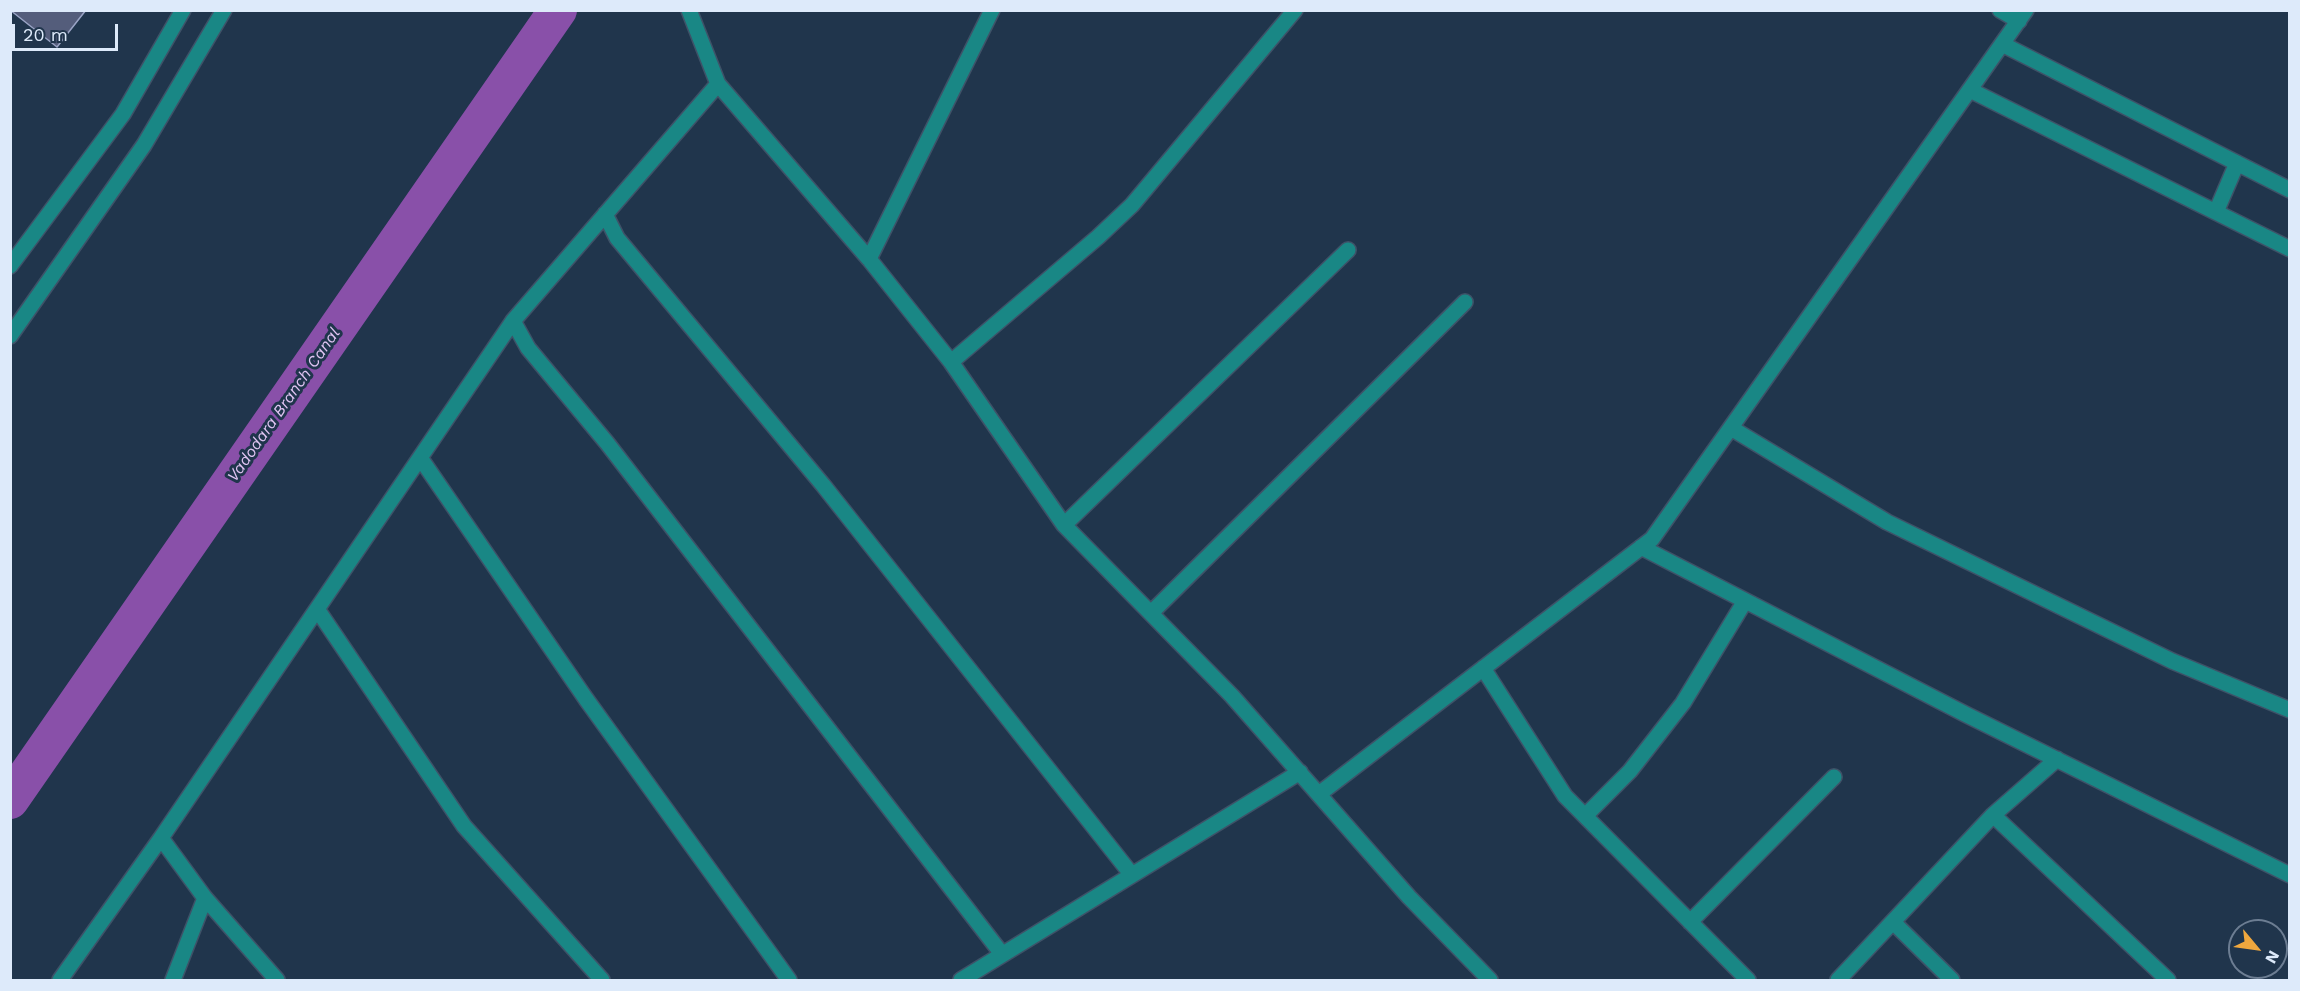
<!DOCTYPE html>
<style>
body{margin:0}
#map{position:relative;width:2300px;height:991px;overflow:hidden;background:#20354c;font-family:"Work Sans",sans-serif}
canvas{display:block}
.frame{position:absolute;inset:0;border:12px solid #ddeafa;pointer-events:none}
.north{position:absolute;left:2228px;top:919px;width:60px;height:60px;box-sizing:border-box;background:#20354c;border:2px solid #6c7d92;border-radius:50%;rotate:119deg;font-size:16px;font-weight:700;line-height:24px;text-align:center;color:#ddeafa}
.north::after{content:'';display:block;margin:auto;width:21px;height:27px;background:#efa73e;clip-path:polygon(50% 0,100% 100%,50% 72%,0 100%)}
.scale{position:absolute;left:12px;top:24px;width:106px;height:27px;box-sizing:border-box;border:3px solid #ddeafa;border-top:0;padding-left:8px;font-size:18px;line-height:21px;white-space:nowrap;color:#ddeafa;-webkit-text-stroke:4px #20354c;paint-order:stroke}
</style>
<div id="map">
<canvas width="2300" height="991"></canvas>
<div class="frame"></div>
<div class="north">N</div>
<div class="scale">20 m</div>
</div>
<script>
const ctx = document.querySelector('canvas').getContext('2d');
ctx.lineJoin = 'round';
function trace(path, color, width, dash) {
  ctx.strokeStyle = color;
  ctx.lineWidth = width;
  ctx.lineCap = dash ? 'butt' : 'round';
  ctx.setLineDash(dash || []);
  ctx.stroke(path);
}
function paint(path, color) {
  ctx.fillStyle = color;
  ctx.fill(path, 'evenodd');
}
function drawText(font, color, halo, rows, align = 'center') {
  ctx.font = font + ' "Work Sans",sans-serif';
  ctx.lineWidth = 6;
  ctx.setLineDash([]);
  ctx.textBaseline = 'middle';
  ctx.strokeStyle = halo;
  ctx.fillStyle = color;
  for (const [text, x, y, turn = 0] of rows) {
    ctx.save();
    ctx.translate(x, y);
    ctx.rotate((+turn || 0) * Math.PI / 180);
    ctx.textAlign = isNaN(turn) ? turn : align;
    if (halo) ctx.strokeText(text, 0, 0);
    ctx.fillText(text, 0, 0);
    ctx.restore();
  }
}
trace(new Path2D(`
 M10,800l548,-790`), '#8950a9', 38);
const building = new Path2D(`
 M10,10h76l-29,37z`);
paint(building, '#545d7b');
trace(building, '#9aa4c5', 1.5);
const minor = new Path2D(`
 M689,10l29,74 151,175 82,103 113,163 168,171 177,201 81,83
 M2000,10l19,11
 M2002,44l288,146
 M1970,90l320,159
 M2216,212l21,-49
 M605,214l12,24 206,247 309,390
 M869,259l123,-249
 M10,266l113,-152 60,-104
 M513,321l15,27 79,95 395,511
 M10,336l134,-191 80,-135
 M951,362l147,-125 34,-32 163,-195
 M1731,428l156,94 285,139 118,49
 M421,459l165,240 203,281
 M1064,525l284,-275
 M1641,547l324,167 325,161
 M1151,613l314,-311
 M1483,668l82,128 183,184
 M1319,794l333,-255 374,-529
 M1993,815l64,-56
 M1585,816l45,-45 53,-68 62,-102
 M1690,922l144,-145
 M1893,922l59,58
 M60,980l101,-142
 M173,980l32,-82
 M277,980l-72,-82 -44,-60 156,-229
 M602,980l-138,-154 -147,-217 196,-288 205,-237
 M961,980l339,-208
 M1838,980l155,-165 175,165`);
trace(minor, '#3e5268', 18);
trace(minor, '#198785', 15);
drawText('italic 16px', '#e1c5f3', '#20354c', [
 ["Vadodara Branch Canal",284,405,-55]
]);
</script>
